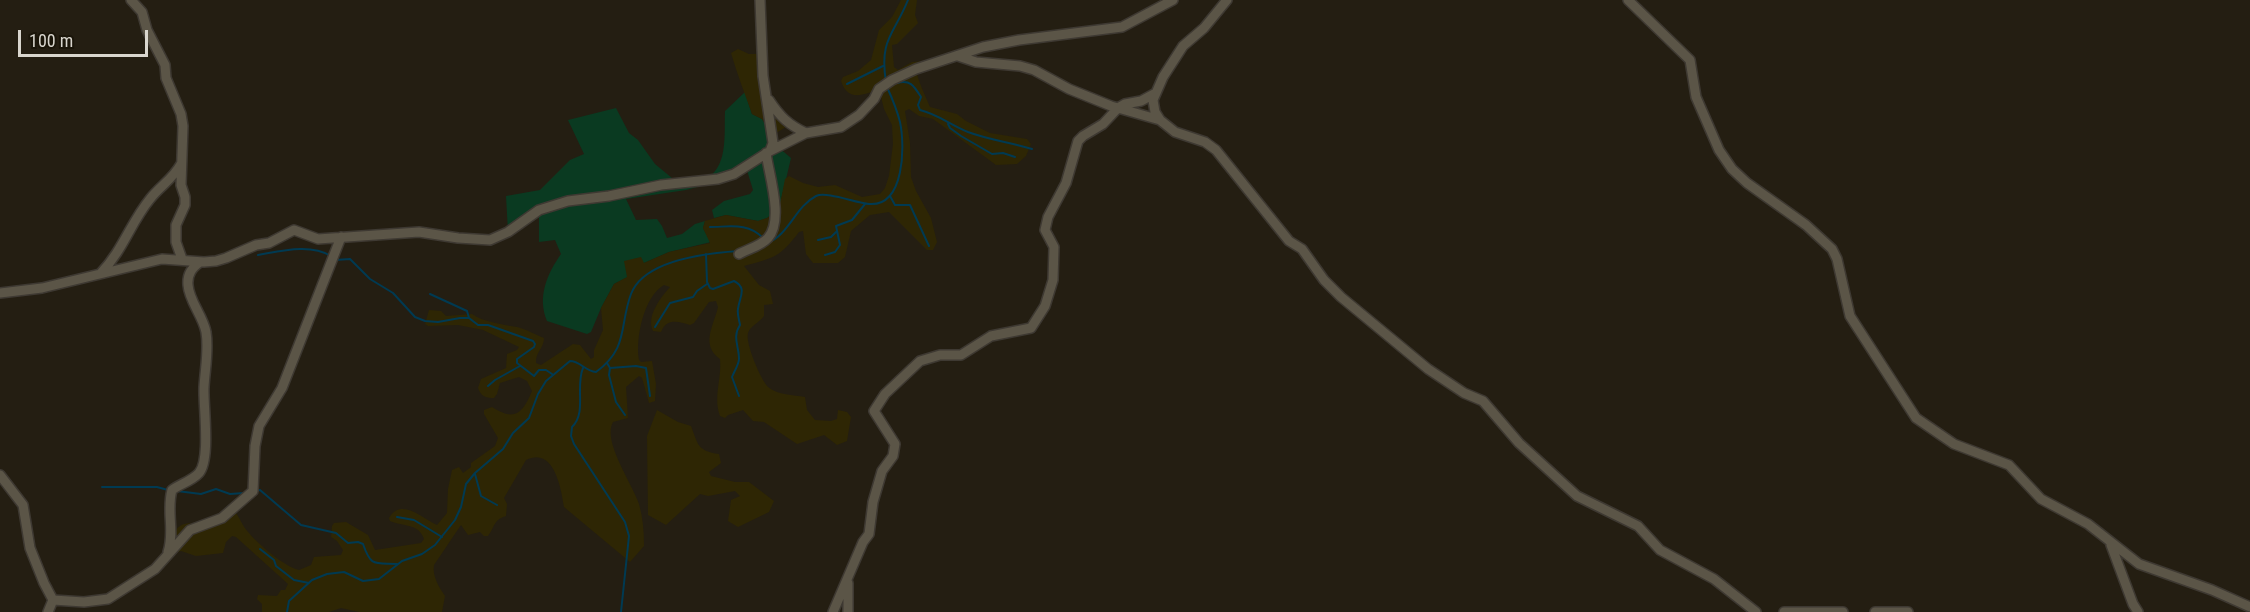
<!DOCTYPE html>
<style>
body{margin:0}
#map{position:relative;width:2250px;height:612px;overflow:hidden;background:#241e12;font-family:"Roboto Condensed",sans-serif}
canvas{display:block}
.scale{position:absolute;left:18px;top:30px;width:130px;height:27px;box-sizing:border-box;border:3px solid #d9d6ce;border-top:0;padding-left:8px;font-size:18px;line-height:21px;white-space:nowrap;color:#d9d6ce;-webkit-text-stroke:4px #1a1509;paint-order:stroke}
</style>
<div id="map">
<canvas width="2250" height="612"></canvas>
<div class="scale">100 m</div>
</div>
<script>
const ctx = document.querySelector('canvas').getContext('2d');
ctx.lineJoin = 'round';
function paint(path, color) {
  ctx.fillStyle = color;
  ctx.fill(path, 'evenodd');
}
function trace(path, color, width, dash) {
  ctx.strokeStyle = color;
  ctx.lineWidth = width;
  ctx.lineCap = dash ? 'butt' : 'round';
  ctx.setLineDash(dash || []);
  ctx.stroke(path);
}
paint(new Path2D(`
 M745,92l7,22 10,5 16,28 13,11 -12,51 -12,9 -9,3 -32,-6 -12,3 -2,-8 12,-9 26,-7 3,-4 -7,-23 -34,16 -26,7 -60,9 10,21 21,-1 5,7 5,12 15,-4 13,-10 10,-3 -2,7 8,14 -42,10 -25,11 -16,14 -14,7 -13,24 -10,24 -4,2 -40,-13c-10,-24 0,-47 14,-67l-6,-14 -16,2v-32l-31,22 -2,-36 34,-6 30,-30 14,-6 -16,-34 48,-12 13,25 9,7 17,24 23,19c7,-1 18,0 25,-3 26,-10 21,-47 22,-69z`), '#0a3a21');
paint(new Path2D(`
 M901,0h16l-2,15 3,8 -21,21 -5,1 2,22 4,3 14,-8 14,-1 2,4 -12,4c1,10 10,28 14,38l27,7 9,7 24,12 37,6 4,5 -5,12 -9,8 -21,1 -63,-46 -14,-3 -10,-7 -4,2 5,32 1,34 5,14 15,27 6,24 -4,8h-6l-38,-38 -19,3 -19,16 -6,26 -7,6h-25l-7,-9 -3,-23 -4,1c-19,25 -25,26 -55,34l15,19 11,6 3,13 -9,1v11c-4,6 -14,10 -16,17 -3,10 13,47 20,54 10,8 25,8 37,10l2,13 8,10 16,1 6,-2 1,-9 9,2 4,5 -4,24 -10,4 -13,-10 -27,9 -33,-22 -11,-1 -10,-11 -15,5 -3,3 -5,-2c-7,-20 2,-37 0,-57 -20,-14 -6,-34 -2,-52l-2,-6 -7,1 -15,21 -4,2c-12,-4 -24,-7 -29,7l-8,-1c-7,-14 7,-33 17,-44l-6,-2c-20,11 -29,54 -25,75l2,2 11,-1 4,23 -1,17 -6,2 -7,-25 -3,-2 -13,11 2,31 -15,4c-11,19 19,61 26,82 4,14 5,28 5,42l-14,16 -66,-55c-3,-19 -10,-61 -38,-47l-22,38 3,6 -1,12c-13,4 -11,11 -18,20h-4l-4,-4 -12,3 -7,-10 -27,40c-2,11 5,22 11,31l-3,16h-83l-18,-4 -12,4h-67v-8l-5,-5 1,-4 19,1 4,-6h4l3,-6 -52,-47 -4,-1 -6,6 -3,11 -27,3 -15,-5 -15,5c7,-22 9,-40 37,-30l30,-17c7,8 9,17 16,24 9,11 36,34 50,37l12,-5 3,-8 27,-2 2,-5 -6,-9 -6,-4 1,-11 2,-3 12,-1 22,13 7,15 46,-7 3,-4c-5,-16 -21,-12 -34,-18l-1,-3c12,-21 33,0 48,7l10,-12 1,-24 4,-19 7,-3 4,6 8,-6v-4l24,-17 3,-8 -14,-24v-4l8,-3c22,14 30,8 40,-16l-5,-10 -8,-4 -19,6 -3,11 -3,4c-9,0 -13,-2 -16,-10l3,-9 25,-11 1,-14 10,-4 2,-3 -36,-17 -25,-5 -30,1 -3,-2 4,-14 12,1 5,5 26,-2c11,8 33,11 45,13 9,2 19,8 27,11 0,10 -9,15 -8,25l5,2 32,-21 7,1 11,14 3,-2v-7l9,-20 -2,-22 13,-24 13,-7 -3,-16 17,-4 3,6 25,-11 41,-9 -7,-15 2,-7 21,-6 32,6 9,-3 12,-9 6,-30 4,-3 14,7 15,4 17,-2 27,12 18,-3 5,-6 4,-12 4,-32 -1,-19 -8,-16 -5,-20c-16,6 -31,13 -38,-8l2,-4 15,-6 13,-11 8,-30 13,-13z
 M738,49l11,5h12l5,43 23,28 -16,10 -11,-16 -10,-5c-7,-20 -15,-40 -21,-61z
 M657,410l21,12 13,4c7,18 6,25 28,28l2,9 -12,9 2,4 24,6h14l25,19 -5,11 -31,15 -10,-6 3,-21 9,-4 -5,-5 -27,5 -8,-2 -34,31 -18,-10 -1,-79z`), '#2e2604');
trace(new Path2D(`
 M886,82c-7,-43 8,-47 22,-82
 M897,83c13,-4 17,3 24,14l-3,8 2,5c17,4 31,15 48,22 21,8 42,10 64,17
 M847,84l36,-18
 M948,124l2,4 11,8 31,18 11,-1 12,4
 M890,196l5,9h15l19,41
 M710,227c19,0 38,-5 53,11
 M818,240l13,-3 5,-5
 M767,243c22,-8 28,-36 49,-47 10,-5 40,7 53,8 36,3 36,-59 31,-82 -3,-12 -8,-24 -13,-35
 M706,254l1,28 3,6 3,1 21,-8c14,7 5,17 4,28 -1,5 1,10 2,16 -8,12 -1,21 -1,34 0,5 -5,13 -7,18l7,19
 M258,255c23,-4 52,-12 73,1
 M825,255l10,-3 5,-7 -4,-19 16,-6 13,-16
 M335,260l15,-1 20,20 23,14 22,24 10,4 13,1 22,-4h9l9,7h10l45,16 2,3 -1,3 -17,12v4l17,13 5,-6h7l6,4
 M430,294l37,17 2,7
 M655,327l15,-24 23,-6 4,-6 10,-7
 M607,363l3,5 26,-2 10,2 4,28
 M583,368c-8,19 4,45 -11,59l-1,9 3,8 51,78 4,14 -8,76
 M610,368l-1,7 7,27 9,13
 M488,386l7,-6 25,-14
 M475,474l6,22 16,9
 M102,487h55l11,3
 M177,491l24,3 15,-5 14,5 14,-1
 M256,491l4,-1 41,35 35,8 12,10 10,-1 5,2c8,23 11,19 34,20
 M397,517l17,3 28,17
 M260,549l14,11 2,6 18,14 15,3
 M287,612l2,-11 23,-21 15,-6 17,-2 19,9 16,-2 23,-18 20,-7 13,-9 20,-25 6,-13 5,-23 9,-11 28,-24 10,-16 16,-15 9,-24 8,-13 24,-20c10,0 15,10 26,11 33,-24 23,-46 35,-78 13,-34 77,-41 108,-43`), '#003a52', 2);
const minor = new Path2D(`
 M131,0l11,12 5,18 18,35 1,13 15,36 2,12 -2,59 4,12v8l-9,20v17l6,17
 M1628,0l62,60 6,37 23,53 13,19 15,14 59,42 26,24 5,10 13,57 66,102 38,26 55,21 32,34 47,25 51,40 73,26 38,17
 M958,56l18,6 44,4 14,4 35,19 42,17 49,14 15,12 30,10 11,8 73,91 13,8 22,31 17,17 87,72 36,24 19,8 36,42 58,53 61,30 22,24 54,29 42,33
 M769,100c11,17 20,25 37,33
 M1160,120l-5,-8 -2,-12 10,-23 20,-31 21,-18 23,-28
 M770,151l36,-18 35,-6 18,-12 15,-16 5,-10 13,-9 24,-11 67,-22 36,-7 103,-13 51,-27
 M739,254c9,-5 22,-8 29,-16 16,-18 1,-63 -2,-85
 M101,273c22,-23 30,-51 49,-74 10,-13 23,-20 31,-35
 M0,293l42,-5 120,-29 42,3 12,-1 10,-3 30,-13 13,-2 25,-13 24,9 101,-7 39,6 32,2 18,-8 31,-22 29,-9 41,-5 52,-11 57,-6 16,-5 36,-23 3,-8 -10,-67 -3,-76
 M0,475l23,30 7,43 14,35 9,17
 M2111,545l22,59 5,8
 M168,552c7,-21 -2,-41 4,-62 8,-6 20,-9 27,-17 12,-14 4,-68 5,-86 1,-18 5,-37 2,-55 -3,-16 -17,-31 -18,-47 -1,-11 4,-17 12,-23
 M48,612l5,-12 31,2 24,-3 47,-30 35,-39 32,-12 31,-27 2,-45 4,-20 23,-38 59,-151
 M833,612l30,-70 6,-8 4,-32 9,-31 11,-15 2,-12 -21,-33 11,-17 35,-33 20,-6h21l30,-19 40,-8 14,-22 8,-26 1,-33 -9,-17 3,-13 18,-34 12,-42 5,-5 20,-12 15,-16 7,-4 16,-3 13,-7
 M848,612v-29
 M1784,612h59
 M1875,612h33`);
trace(minor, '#3e3932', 12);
trace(minor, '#5b5547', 9);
</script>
